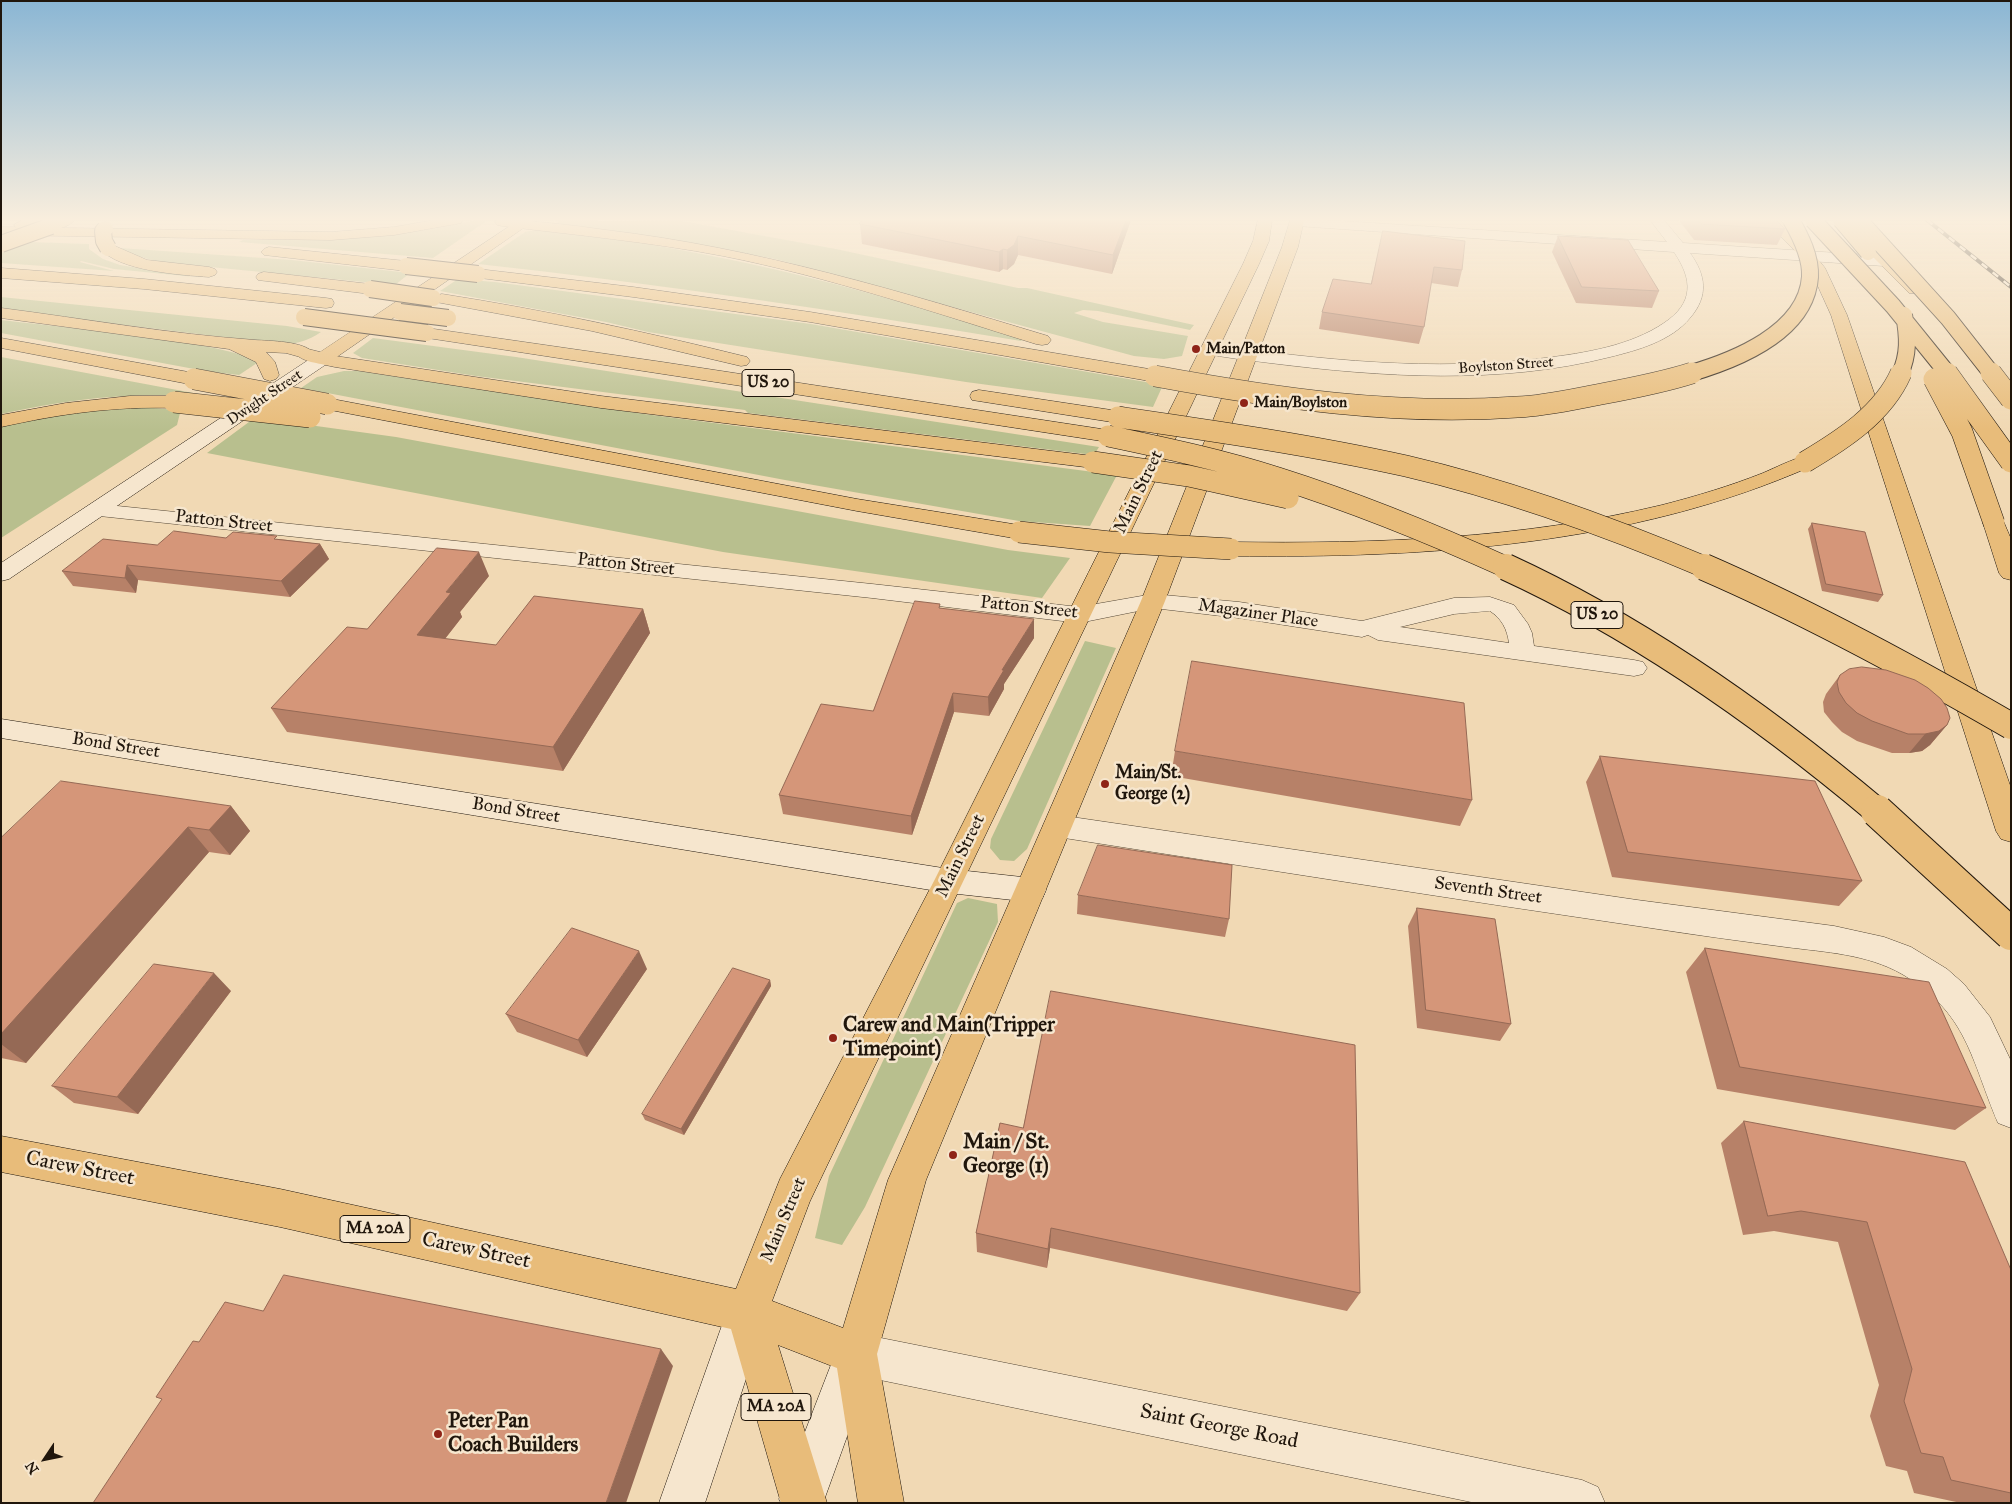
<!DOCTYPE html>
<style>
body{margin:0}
#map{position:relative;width:2012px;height:1504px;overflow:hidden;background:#f1d9b4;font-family:"IM FELL Great Primer",serif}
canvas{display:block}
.frame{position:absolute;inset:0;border:2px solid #20160c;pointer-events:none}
.north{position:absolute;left:20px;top:1434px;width:50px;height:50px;-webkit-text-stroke:4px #f6e6ce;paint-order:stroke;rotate:236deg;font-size:14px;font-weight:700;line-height:20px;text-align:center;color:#20160c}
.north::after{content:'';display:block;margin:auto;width:18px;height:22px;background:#20160c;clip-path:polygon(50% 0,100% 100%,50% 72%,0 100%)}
</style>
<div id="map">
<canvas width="2012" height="1504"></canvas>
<div class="frame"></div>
<div class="north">N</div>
</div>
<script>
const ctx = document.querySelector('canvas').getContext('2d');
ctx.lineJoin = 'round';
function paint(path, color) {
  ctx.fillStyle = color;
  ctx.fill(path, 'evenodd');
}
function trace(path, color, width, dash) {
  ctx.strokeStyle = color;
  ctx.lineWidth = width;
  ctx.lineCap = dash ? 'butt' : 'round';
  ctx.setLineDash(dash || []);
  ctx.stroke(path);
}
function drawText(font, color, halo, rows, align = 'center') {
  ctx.font = font + ' "IM FELL Great Primer",serif';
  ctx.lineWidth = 5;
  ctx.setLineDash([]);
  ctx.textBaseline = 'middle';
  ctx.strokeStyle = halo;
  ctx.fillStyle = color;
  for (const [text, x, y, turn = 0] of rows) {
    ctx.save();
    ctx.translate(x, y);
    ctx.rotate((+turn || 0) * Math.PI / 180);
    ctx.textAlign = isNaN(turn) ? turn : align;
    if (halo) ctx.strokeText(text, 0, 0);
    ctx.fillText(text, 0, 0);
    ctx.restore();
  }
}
paint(new Path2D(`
 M475,220h13l-55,38 -194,-16 4,-2c78,0 155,-1 232,-20z
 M554,220l128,1 154,28 182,39h9l167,37 -4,5 -92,-19 -15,-1 -9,3 29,9 85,14 -6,20 -18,3 -30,-3 -359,-97 -114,-21 -97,-13 -7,-2 1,-1z
 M535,230c50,6 101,11 151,21 113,20 228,54 338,88l-3,2c-180,-30 -361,-57 -543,-77l47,-32z
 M30,242l59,2v5l14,10 17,6 75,12 -81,-8 -33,-8 -1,1 34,9 -113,-8v-10z
 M121,248l171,12 118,13 -15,12 -236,-23 -29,-8z
 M458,279l37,3 316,42 352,61 -10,22 -187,-25 -318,-50 -42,-10 -166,-31z
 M1,297l286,29 34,6c-24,16 -38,12 -65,9l-255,-31z
 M1,320c39,5 239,22 256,43l-18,12 -34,-4 -204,-38z
 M373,338l143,19 583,90 -5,8 -346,-42 -3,-3 -269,-34 -114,-18 -9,-5z
 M1,357l203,38 -4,2c-67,-6 -133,3 -199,17z
 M344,371h14l286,43 473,61 -27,51 -71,-5 -234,-41 -484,-92 16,-11z
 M141,407l25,2 14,4 -3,12 -176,113v-113l87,-15z
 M253,419l56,6 87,12 612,113 62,8 -28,40 -319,-46 -516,-99z
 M1085,641l31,7 -89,201 -13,12 -14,-1 -10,-12 1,-9z
 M968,898l29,6 1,18 -133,285 -23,38 -27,-7 14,-62 128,-273z`), '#b8bf8e');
const street = new Path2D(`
 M1291,220h36l340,22 -17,-22h14l19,23 201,13 6,2 2,3 -2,3 -6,2 -194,-13c16,22 19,43 0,65 -19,23 -52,32 -80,39 -111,28 -228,20 -340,6 -22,-3 -45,-5 -67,-10l-3,-4 3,-4 6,-1c112,16 223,28 336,14 40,-5 85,-12 119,-35 30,-20 29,-43 10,-71l-377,-26 -5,-1 -2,-3z
 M98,504l774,80 207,23 74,-13 86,8 123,19 92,-23 36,-1 24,8 14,19 4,9 2,13 100,14 9,2 4,6 -4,6 -9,2 -256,-36 -10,-5 -6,2 -123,-19 -86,-10 -74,15 -207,-25 -782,-83 -3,-5 3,-5zM1490,611c12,8 17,18 19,32l-109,-16 54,-13z
 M1058,815l579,85 197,26 50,11 27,10 36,22 17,15 26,33 21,44v67l-13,-5c-27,-63 -30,-110 -96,-149 -35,-20 -77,-22 -116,-27 -45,-6 -90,-12 -135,-19 -198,-29 -395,-60 -593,-91l-10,-3 -5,-8 5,-8z
 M856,1333l550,110 176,37 16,7 7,16h-129l-620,-128 -15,-6 -6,-15 6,-15z`);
const secondary = new Path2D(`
 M322,354l6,1 3,4 -3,4 -319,216 -8,2v-18l315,-208z
 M1,719l948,150 82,9 11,3 4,9 -4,9 -11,3 -82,-9 -948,-155z
 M747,1291l15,6 6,15 -63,191h-46l73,-206z
 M854,1338l15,6 6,15 -52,144h-42l-2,-4 60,-155z`);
const primary = new Path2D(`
 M22,220h20c-5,7 -18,10 -26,8l-2,-3z
 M55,220h20c-6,7 -20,11 -29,9l-2,-3 2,-3z
 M519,220h16l-207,143c-9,2 -27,-2 -33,-10l3,-4 6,-1 16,4z
 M1258,220h14l-3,21 -10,23 -449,937 -38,100 71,27 45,-148 253,-579 141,-354 8,-27h14l-6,27 -133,354 -239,579 -49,174 27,149h-46l-21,-135 -59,-23 49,158h-46l-50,-174 -451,-102 -279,-55v-36l279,53 456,100 44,-110 154,-298 309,-617 10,-23z
 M1765,220h15l33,33 12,15 22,47 164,473v54l-10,-3 -5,-8 -165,-516 -20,-44 -8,-12z
 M1850,222l5,1 66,64 2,3 -2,3h-12l-64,-64 -2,-3 2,-3z`);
const highway = new Path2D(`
 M434,220h29l-2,3 -5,1 -62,11 -63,5 -330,-5v-8l330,5 63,-5z
 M496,220c37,0 74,5 110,10 152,18 296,62 442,106l3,4 -3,4 -6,1 -6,-1c-103,-32 -207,-67 -313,-88 -73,-14 -147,-21 -221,-30l-5,-1 -2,-3z
 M108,243l39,17 62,7 6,2 2,3 -2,3 -6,2c-27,-2 -92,-6 -109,-29l3,-3z
 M269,247l137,14 6,2 2,3 -2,3 -6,2 -142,-16 -3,-3 3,-3z
 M1,268l143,11 182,19 6,1 2,4 -2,4 -6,1 -182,-19 -143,-11z
 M478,269l155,18 177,25 345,58 6,2 3,4 -3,4 -6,2 -345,-60 -177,-25 -161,-20 -2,-3 2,-3z
 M264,272l106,12 6,2 2,3 -2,3 -6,2 -112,-14 -2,-3 2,-3z
 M442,294c103,16 204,38 305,63l3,4 -3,4 -6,1 -149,-35 -156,-29 -2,-3 2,-3z
 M1,308c85,11 169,26 254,32 14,1 50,1 58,13l-3,4 -6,1 -18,-5 -20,-1 9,10 4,13 -3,4 -6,2 -6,-2 -8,-17 -27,-13 -228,-31z
 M427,328l235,34 446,68 7,2 3,4 -3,4 -7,2 -687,-105 -3,-4 3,-4z
 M1,338l193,35 7,2 2,4 -2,4 -7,2 -193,-37z
 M322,354l279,42 492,60 7,2 3,4 -3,4 -7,2 -492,-60 -266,-41 -19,-4 -3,-4 3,-4z
 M979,390l139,21 7,2 3,4 -3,4 -7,2 -146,-23 -2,-4 2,-4z
 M130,396h44l7,2 2,4 -2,4 -7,2c-59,-2 -115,6 -173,19v-12l65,-12z
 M327,398l530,101 162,26 8,2 3,5 -3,5 -8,2 -162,-28 -537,-103 -3,-4 3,-4z
 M1805,456l7,2 3,4 -3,4c-181,80 -385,92 -581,90l-8,-2 -3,-5 3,-5 8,-2c144,2 291,-3 431,-37 35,-9 68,-19 101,-32 14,-6 27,-13 42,-17z
 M1994,516l8,2 9,21v41l-8,-2 -4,-5 -16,-50 3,-5z`);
trace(street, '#544736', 1);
trace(secondary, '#20160c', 1);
trace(primary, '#20160c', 1);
trace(highway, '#20160c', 1);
paint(street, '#f6e6ce');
paint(secondary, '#f6e6ce');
paint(primary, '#e8bc7a');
paint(highway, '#e8bc7a');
const rail = new Path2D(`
 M1927,220l84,67`);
trace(rail, '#20160c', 4);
trace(rail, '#f6e6ce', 2.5, [7]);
const primaryBridge = new Path2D(`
 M1,244l50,-18`);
const highwayBridgeFar3 = new Path2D(`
 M1813,220l80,86 55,68
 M1841,220l27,32
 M1860,221l88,97 44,56
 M105,229l-2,2 1,10 4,7
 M406,266l72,8
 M370,289l63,9
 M400,312l48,6
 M304,317l123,16
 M1688,374c45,-13 118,-41 122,-97 1,-20 -9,-40 -19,-57
 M1900,374c9,-20 8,-37 4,-59`);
const highwayBridgeFar2 = new Path2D(`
 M1947,373l64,89
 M1991,373l20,26
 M1155,376c119,22 241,40 362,31 27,-1 53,-7 79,-12 32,-6 65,-12 96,-22
 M194,379l133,25
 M1934,379l28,53 32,91
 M174,402l136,15
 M1118,417c96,14 193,28 288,49 103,24 204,61 301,102
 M1108,436c57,12 114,24 170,42 79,25 155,56 230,90
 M1093,462l96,14 99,22
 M1805,462c37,-22 78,-48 96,-89
 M1019,532l91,10 121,7`);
const highwayBridgeFar1 = new Path2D(`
 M1506,567c135,62 259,150 372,245
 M1704,567c106,46 207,101 307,159`);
const highwayBridge = new Path2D(`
 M1877,811l134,123`);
trace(primaryBridge, '#20160c', 18, []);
trace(highwayBridgeFar3, '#20160c', 18, []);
trace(highwayBridgeFar2, '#20160c', 22, []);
trace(highwayBridgeFar1, '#20160c', 28, []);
trace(highwayBridge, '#20160c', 34, []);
trace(primaryBridge, '#e8bc7a', 16);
trace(highwayBridgeFar3, '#e8bc7a', 16);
trace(highwayBridgeFar2, '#e8bc7a', 21);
trace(highwayBridgeFar1, '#e8bc7a', 26);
trace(highwayBridge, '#e8bc7a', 32);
paint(new Path2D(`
 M1131,220l-19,54 -94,-19 -4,9 -7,6 -4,-1 -4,3 -137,-28 -2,-20z
 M1679,220h97l9,9 -8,16 -83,-5z
 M1383,231l79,39 -4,17 -27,-4 -7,44 -5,17 -100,-15 3,-17 49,-28z
 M1558,236l101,55 -7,17 -76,-5 -24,-51z
 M1812,523l71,72 -5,7 -56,-11 -14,-62z
 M226,538l53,1 41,5 9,15 -39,38 -152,-17 -2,13 -63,-7 -11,-15 95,-26z
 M489,576l-29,36 2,5 -17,22 51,6 147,-36 7,24 -87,138 -276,-39 -16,-24 96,-79z
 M940,608l94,30 -30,46v5l-15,27 -35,-4 -42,123 -129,-21 -4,-19 94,-84z
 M1840,675l107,50 -17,20 -8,6 -13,2h-17l-35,-12 -15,-9 -10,-10 -8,-10 -1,-10 3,-8z
 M1175,751l297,49 -12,26 -289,-50z
 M1600,756l262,125 -23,25 -227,-29 -26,-95z
 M231,806l19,25 -20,24 -21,-3 -183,211 -25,-5v-220z
 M1078,895l151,24 -4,18 -148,-23z
 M1417,908l94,116 -11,17 -83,-13 -9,-102z
 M1705,948l281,160 -31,22 -238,-41 -31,-117z
 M647,969l-60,88 -70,-25 -11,-18z
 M770,980l1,6 -87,149 -39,-15 -3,-6z
 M231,991l-93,123 -64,-11 -22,-17z
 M1744,1121l267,149v233h-50l-47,-10 -7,-22 -21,-5 -16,-50 9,-31 -41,-143 -64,-11 -31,4 -22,-92z
 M1000,1123l360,170 -13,18 -297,-63 -3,20 -70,-16 -1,-19z`), '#b78168');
paint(new Path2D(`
 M1126,220h5l-19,54 1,-19z
 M1018,236v19l-4,9 -7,6v-20z
 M1003,249v20l-4,3v-20z
 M320,544l9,15 -39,38 -9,-16z
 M479,552l10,24 -29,36 2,5 -33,42 -12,-24 29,-43z
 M127,565l11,15 -2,13 -11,-15z
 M643,609l7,24 -87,138 -10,-24z
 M1034,619v19l-30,46v5l-15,27 -1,-19 14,-27z
 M953,693l1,19 -42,123 -1,-19z
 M1947,725l-17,20 -8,6 -13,2 16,-19z
 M231,806l19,25 -20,24 -21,-25z
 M188,827l21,25 -183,211 -25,-19v-10z
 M639,951l8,18 -60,88 -9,-17z
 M214,973l17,18 -93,123 -21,-17z
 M770,980l1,6 -87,149 -3,-6z
 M1051,1228l-1,20 -3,20 1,-19z
 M661,1349l12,17 -47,137h-20z`), '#956955');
const building = new Path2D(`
 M862,220h264l-13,35 -95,-19 -4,9 -7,5 -4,-1 -4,3 -139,-28z
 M1698,220h78l9,9 -83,-5z
 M1383,231l82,10 -3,29 -28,-3 -10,60 -102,-15 11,-33 38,5z
 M1558,236l70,4 31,51 -77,-4z
 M1812,523l53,9 18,63 -57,-11z
 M174,531l52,7 7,-6 44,4 -3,3 46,5 -39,37 -154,-16 -2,13 -63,-7 41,-32 54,6z
 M437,548l42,4 -33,40 5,1 -34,42 79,10 38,-49 109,13 -90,138 -282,-39 76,-81 20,2z
 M915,601l25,3 -1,4 95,11 -32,51h2l-16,27 -35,-4 -42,123 -132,-21 42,-91 52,7z
 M1192,661l272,42 8,97 -297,-49z
 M1862,667l24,3 29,10 13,8 13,11 6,9 3,10 -3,7 -8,6 -14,3h-17l-36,-13 -15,-8 -11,-10 -7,-11 -2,-10 3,-7 9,-6z
 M1600,756l215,25 47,100 -234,-29z
 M61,781l170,25 -22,24 -21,-3 -187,207v-196z
 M1098,845l134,20 -3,54 -151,-24z
 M1417,908l78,11 16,105 -85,-14z
 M572,928l67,23 -61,89 -72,-26z
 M1705,948l224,34 57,126 -246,-41z
 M154,964l60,9 -97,124 -65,-11z
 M733,968l37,12 -89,149 -39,-15z
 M1051,991l304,54 5,248 -309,-65 -3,21 -72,-16 24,-110 23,5z
 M1744,1121l221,41 46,108v223l-60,-13 -8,-23 -22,-4 -17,-52 8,-32 -45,-147 -66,-11 -33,5z
 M284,1275l377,74 -55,154h-513l69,-104 -6,-2 37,-56 6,1 26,-40 38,9z`);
paint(building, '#d59679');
trace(building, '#956955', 1);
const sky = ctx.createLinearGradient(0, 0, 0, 430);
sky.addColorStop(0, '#8ab6d4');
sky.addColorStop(0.51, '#f9eedd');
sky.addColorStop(1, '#f9eedd00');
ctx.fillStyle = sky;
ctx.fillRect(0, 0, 2012, 430);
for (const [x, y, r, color] of [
 [1196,349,5,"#8f2418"],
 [1244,403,5,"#8f2418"],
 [1105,784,5,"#8f2418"],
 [833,1038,5,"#8f2418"],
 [953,1155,5,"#8f2418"],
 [438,1434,5,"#8f2418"]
]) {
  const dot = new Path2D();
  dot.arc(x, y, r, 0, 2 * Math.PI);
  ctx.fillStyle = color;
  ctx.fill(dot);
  trace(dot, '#f6e6ce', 2);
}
drawText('bold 15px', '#20160c', '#f6e6ce', [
 ["Main/Patton",1206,349],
 ["Main/Boylston",1254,403]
], 'left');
drawText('15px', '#20160c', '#f6e6ce', [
 ["Boylston Street",1506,366,-4],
 ["Dwight Street",265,398,-34]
]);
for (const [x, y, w] of [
 [768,383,52],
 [1597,615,52],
 [375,1229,70],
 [776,1407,70]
]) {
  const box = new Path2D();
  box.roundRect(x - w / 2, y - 13.5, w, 27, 4);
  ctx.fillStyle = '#f6e6ce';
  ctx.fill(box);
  trace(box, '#20160c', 1);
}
drawText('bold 16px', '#20160c', null, [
 ["US 20",768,383],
 ["US 20",1597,615],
 ["MA 20A",375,1229],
 ["MA 20A",776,1407]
]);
drawText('18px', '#20160c', '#f6e6ce', [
 ["Main Street",1139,492,-64],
 ["Patton Street",224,522,6],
 ["Patton Street",626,565,6],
 ["Patton Street",1029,608,6],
 ["Magaziner Place",1258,614,8],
 ["Bond Street",116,746,9],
 ["Bond Street",516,811,9],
 ["Main Street",961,856,-64],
 ["Seventh Street",1488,891,8],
 ["Main Street",784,1220,-67]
]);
drawText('bold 18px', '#20160c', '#f6e6ce', [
 ["Main/St.",1115,774],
 ["George (2)",1115,795]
], 'left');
drawText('bold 21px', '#20160c', '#f6e6ce', [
 ["Carew and Main(Tripper",843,1026],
 ["Timepoint)",843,1050],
 ["Main / St.",963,1143],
 ["George (1)",963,1167],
 ["Peter Pan",448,1422],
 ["Coach Builders",448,1446]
], 'left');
drawText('21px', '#20160c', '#f6e6ce', [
 ["Carew Street",80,1169,11],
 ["Carew Street",476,1251,12],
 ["Saint George Road",1219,1427,11]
]);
</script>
